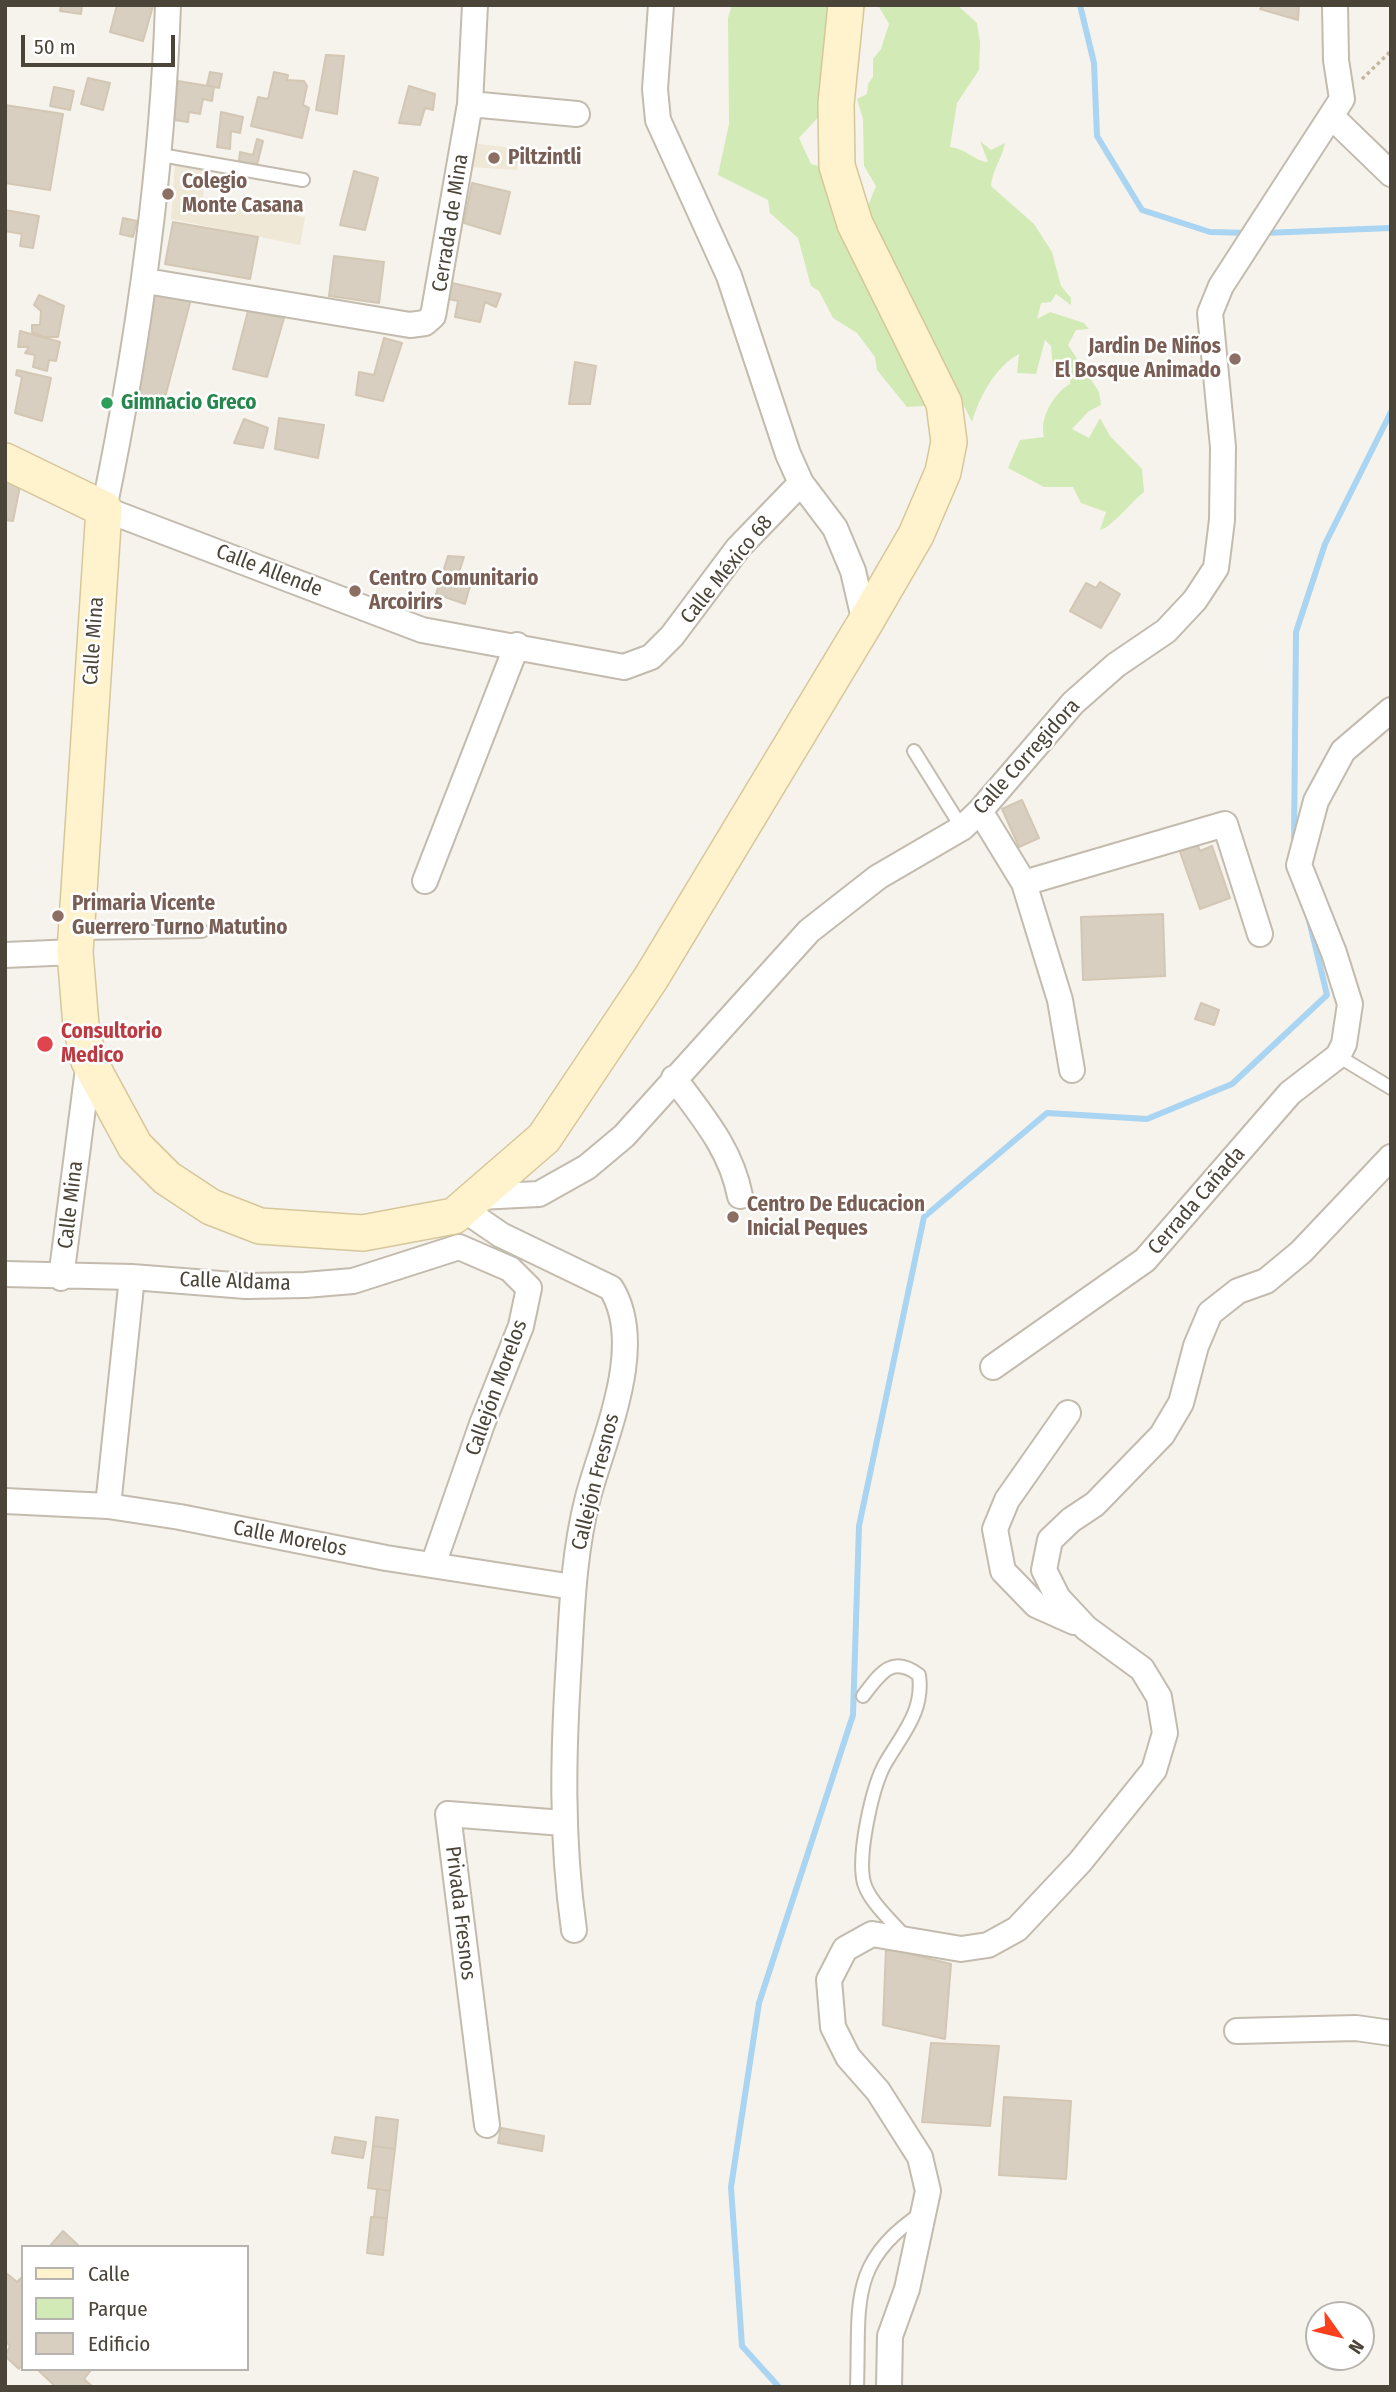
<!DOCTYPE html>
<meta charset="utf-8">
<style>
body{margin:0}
#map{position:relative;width:1396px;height:2392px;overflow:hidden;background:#f6f3ec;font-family:"Fira Sans Condensed",sans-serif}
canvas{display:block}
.frame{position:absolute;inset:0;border:7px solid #4b4439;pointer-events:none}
.legend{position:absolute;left:21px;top:2245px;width:228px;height:126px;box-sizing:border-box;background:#fff;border:2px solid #b7b4b0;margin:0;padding:9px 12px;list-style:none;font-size:21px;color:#4b4439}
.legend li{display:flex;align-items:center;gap:14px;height:35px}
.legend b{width:35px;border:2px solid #b7b4b0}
.north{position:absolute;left:1305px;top:2301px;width:70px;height:70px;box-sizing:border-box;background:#fff;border:2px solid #b7b4b0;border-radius:50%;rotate:124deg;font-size:19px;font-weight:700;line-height:28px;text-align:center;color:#4b4439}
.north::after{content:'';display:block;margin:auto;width:24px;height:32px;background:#fc3f1d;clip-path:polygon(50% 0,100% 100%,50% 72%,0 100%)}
.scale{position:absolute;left:21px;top:35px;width:154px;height:32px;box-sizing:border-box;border:4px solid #4b4439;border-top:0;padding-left:9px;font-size:21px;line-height:24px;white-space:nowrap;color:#4b4439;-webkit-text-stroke:5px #fff;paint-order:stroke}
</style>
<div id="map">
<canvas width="1396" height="2392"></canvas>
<div class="frame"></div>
<ul class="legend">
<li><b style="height:9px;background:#fff3cd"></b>Calle</li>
<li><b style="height:19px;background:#d2eab5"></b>Parque</li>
<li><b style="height:19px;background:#d8cfc1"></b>Edificio</li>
</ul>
<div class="north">N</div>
<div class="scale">50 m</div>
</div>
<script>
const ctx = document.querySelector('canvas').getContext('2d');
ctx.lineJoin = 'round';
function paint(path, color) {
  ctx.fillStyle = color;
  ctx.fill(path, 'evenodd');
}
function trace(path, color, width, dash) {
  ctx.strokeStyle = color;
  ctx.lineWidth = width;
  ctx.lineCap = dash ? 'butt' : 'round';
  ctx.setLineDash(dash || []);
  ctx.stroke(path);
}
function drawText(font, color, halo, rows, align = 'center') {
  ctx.font = font + ' "Fira Sans Condensed",sans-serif';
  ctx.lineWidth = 5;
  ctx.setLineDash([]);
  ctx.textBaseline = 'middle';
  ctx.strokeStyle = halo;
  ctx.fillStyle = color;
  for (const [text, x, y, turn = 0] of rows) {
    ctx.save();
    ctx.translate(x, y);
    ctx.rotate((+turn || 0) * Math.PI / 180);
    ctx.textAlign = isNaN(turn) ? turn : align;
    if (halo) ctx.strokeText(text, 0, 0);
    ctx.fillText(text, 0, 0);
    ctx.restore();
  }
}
paint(new Path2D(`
 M472,143l47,6 -2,21 -48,-3z
 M175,164l31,4 -3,29 102,20 -5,28 -129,-26z`), '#efe8d6');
paint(new Path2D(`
 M732,5h110l7,79 -50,54 12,26 23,6 32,41 10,-25 -12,-20 -1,-47 -6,-20 10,-5 1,-10 5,-7v-18l8,-10 8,-25 -11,-19h79l20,18 3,19 -1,28 -22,33 -7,44c17,2 26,15 38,15l-8,-21 11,9 14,-7c-3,16 -13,27 -14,43l43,38 18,28 9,34 10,12v7l-15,-11 -5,8 -10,1 -4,16 13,-7 34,11 5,6 -13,1 -8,15 31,47 2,13 -12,6 -17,18 17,9 11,-20 10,18 32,33 2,23c-12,9 -32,35 -44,38l6,-18 -25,-9 -8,-16h-29l-36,-19 12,-28 24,-3c-5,-19 10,-44 26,-53l2,-16 -19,2 -2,-24 -6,-6 -9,34 -19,-1 2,-19c-23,12 -40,43 -47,68l-13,-26 -27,-18 -7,28 -18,1 -30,-37 -2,-13 -18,-24 -24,-15 -14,-27 -8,-5 -13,-48 -28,-25 -2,-13 -50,-25 11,-51 -1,-106z`), '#d2eab5');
trace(new Path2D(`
 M1080,5l14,58 3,73 45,74 68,22 39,1
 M1264,233l127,-5
 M1294,845l2,-213 29,-88 66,-132
 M779,2387l-37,-41 -11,-159 28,-184 94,-288 6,-189 65,-309 123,-104 100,6 85,-35 95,-89 -18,-75`), '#a9d4f2', 6);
const building = new Path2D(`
 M61,5h21l-1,9 -21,-3z
 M117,5l36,1 -10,35 -33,-9z
 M1264,5h35l-1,15 -38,-11z
 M326,55l18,1 -7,58 -21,-4z
 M210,72l12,2 -3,14 -12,-3z
 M274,72l14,3 -1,5 17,1 3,5 -4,19 6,3 -7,30 -51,-12 7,-29 10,2z
 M88,78l22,5 -7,27 -22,-6z
 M178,81l36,6 -2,14 -9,-2 -3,15 -11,-2 -1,10 -14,-2z
 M409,86l26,8 -2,16 -8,-2 -5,17 -21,-2z
 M54,87l20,4 -4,19 -20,-4z
 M5,105l58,9 -13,76 -45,-7z
 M221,112l22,5 -3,16 -9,-2 -1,18 -13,-2z
 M257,139l6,2 -6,24 -18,-4 1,-9 13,3z
 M354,171l24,7 -13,52 -25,-5z
 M472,183l38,9 -10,42 -36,-11z
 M5,210l34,6 -6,32 -13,-2 2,-12 -17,-3z
 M123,218l14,3 -4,16 -13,-3z
 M173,222l85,15 -8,42 -85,-15z
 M334,256l50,6 -5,41 -50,-7z
 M452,283l49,11 -5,13 -11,-5 -5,20 -25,-5 3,-16 -9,-2z
 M155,292l36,7 -28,106 -31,-8z
 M39,295l25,11 -6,31h-14l-12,-5v-7h8l1,-14 -7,-6z
 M248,311l36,7 -17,59 -34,-8z
 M20,331l40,11 -4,19 -7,-1 -2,11 -14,-4 2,-12 -10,-2 4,-6h-11z
 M384,338l18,5 -19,58 -27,-6 3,-23 15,3z
 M575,362l21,4 -6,38h-21z
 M17,370l34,8 -9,43 -27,-8 7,-36 -6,-2z
 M279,418l45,7 -6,33 -43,-9z
 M244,419l24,9 -5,20 -29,-5z
 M5,470l17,6 -9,45 -8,-1z
 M448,556l16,1 -6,18 12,11 -5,18 -29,-10z
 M1100,582l20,12 -19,34 -31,-17 16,-28 10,5z
 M1022,800l17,38 -20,9 -17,-38z
 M1197,843l3,8 12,-5 18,52 -30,11 -21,-60z
 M1163,914l2,62 -82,4 -2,-63z
 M1201,1003l18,7 -5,15 -19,-6z
 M886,1948l65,16 -6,75 -62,-14z
 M931,2043l68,3 -9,80 -68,-4z
 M1004,2097l67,4 -5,78 -67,-4z
 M376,2117l22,3 -3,29 -22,-3z
 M501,2128l43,8 -2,15 -44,-8z
 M335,2137l31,5 -3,16 -31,-5z
 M373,2146l22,3 -5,42 -22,-3z
 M377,2189l13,2 -3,27 -13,-1z
 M371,2217l16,1 -4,37 -16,-2z
 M63,2231l17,16h-31z
 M5,2272l12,10 6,-6v88l-4,5 -14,-13 5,-10 -5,-5z
 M37,2369h55l-8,10 9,8h-37z`);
paint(building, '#d8cfc1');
trace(building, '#d3c7b4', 2);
const lane = new Path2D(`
 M161,155l142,25
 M914,751l48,77
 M79,933l123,-2
 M1338,1056l53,32
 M863,1696c17,-22 29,-42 56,-21 5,36 -16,58 -33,87 -14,24 -29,94 -22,121 6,20 29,39 42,55
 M857,2387c3,-81 -10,-125 65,-174`);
const street = new Path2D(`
 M168,5c-6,172 -29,335 -64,504l318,121 202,37 27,-10 21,-21 66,-88 63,-65
 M661,5l-6,84 3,31 71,156 59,178 13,29 34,45 18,43 12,52
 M470,104l107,10
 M1331,116l60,58
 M146,281l264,44 15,-2 8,-7 37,-212 5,-99
 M980,811l44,72 36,117 12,70
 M425,881l92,-236
 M1024,883l201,-59 35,110
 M5,955l70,-3
 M674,1078c28,38 57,71 66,118
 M478,1197l61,-3 48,-27 37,-31 185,-205 69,-54 84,-49 18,-17 93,-108 43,-38 50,-34 29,-31 21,-32 6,-48 1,-73 -13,-134 11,-27 121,-187 -6,-39 -1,-55
 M463,1209l38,26 110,53c36,58 -7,149 -23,209 -14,54 -16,109 -19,163 -6,93 -8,178 5,270
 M5,1274l127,3 114,9 59,-1 48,-4 106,-34
 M61,1278l28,-217
 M993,1367l152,-107 145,-167 48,-37 6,-12 6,-40 -16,-51 -35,-88 17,-64 27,-50 48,-41
 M1068,1413l-61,87 -12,29 8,42 33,34 38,17
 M5,1501l103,5 72,11 206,41 187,29
 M108,1506l24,-229
 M433,1565l49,-141 39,-98 8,-38 -19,-19 -51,-22
 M1237,2031l119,-3 35,5
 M487,2125l-39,-311 115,9
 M889,2387l1,-51 17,-47 21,-98 -8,-34 -42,-66 -30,-34 -15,-30 -4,-47 16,-31 27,-15 89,15 27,-4 29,-16 63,-67 74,-92 11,-37 -6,-36 -17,-28 -56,-41 -28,-30 -14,-28 6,-30 21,-20 24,-16 67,-69 19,-32 15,-57 14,-33 28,-22 28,-10 35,-29 90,-95`);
const secondary = new Path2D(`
 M5,461l99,48 -29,443 6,74 8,35 46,85 32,32 44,29 49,19 103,7 91,-17 90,-78 107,-160 214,-355 51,-88 27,-63 6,-30 -5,-39 -89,-179 -18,-58 -1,-62 10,-99`);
trace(lane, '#c2bbae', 16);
trace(street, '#c2bbae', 28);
trace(secondary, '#d6c79b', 38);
trace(new Path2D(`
 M1362,79l29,-28`), '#c4b79f', 3.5, [3.5, 3.5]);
trace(lane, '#fff', 12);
trace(street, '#fff', 24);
trace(secondary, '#fff3cd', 35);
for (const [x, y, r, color] of [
 [494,158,7,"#8d6e63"],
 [168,194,7,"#8d6e63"],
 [1235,359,7,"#8d6e63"],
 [107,403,7,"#2e9e5b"],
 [355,591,7,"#8d6e63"],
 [58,916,7,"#8d6e63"],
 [45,1044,9,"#e0444e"],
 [733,1217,7,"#8d6e63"]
]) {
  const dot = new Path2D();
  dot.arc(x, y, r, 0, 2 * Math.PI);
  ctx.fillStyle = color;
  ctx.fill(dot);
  trace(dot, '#fff', 2.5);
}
drawText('bold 21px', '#785e54', '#fff', [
 ["Piltzintli",508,158],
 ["Colegio",182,182],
 ["Monte Casana",182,206],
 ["Jardin De Niños",1221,347,"right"],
 ["El Bosque Animado",1221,371,"right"],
 ["Centro Comunitario",369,579],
 ["Arcoirirs",369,603],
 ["Primaria Vicente",72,904],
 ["Guerrero Turno Matutino",72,928],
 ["Centro De Educacion",747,1205],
 ["Inicial Peques",747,1229]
], 'left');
drawText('21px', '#4b4439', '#fff', [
 ["Cerrada de Mina",451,223,-81],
 ["Calle México 68",727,570,-51],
 ["Calle Allende",269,571,21],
 ["Calle Mina",94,641,-86],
 ["Calle Corregidora",1027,757,-48],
 ["Cerrada Cañada",1197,1201,-49],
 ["Calle Mina",71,1205,-83],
 ["Calle Aldama",235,1282,2],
 ["Callejón Morelos",497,1388,-70],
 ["Callejón Fresnos",596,1482,-76],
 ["Calle Morelos",290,1539,11],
 ["Privada Fresnos",460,1913,83]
]);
drawText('bold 21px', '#27864d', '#fff', [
 ["Gimnacio Greco",121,403]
], 'left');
drawText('bold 21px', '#be3a42', '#fff', [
 ["Consultorio",61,1032],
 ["Medico",61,1056]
], 'left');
</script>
